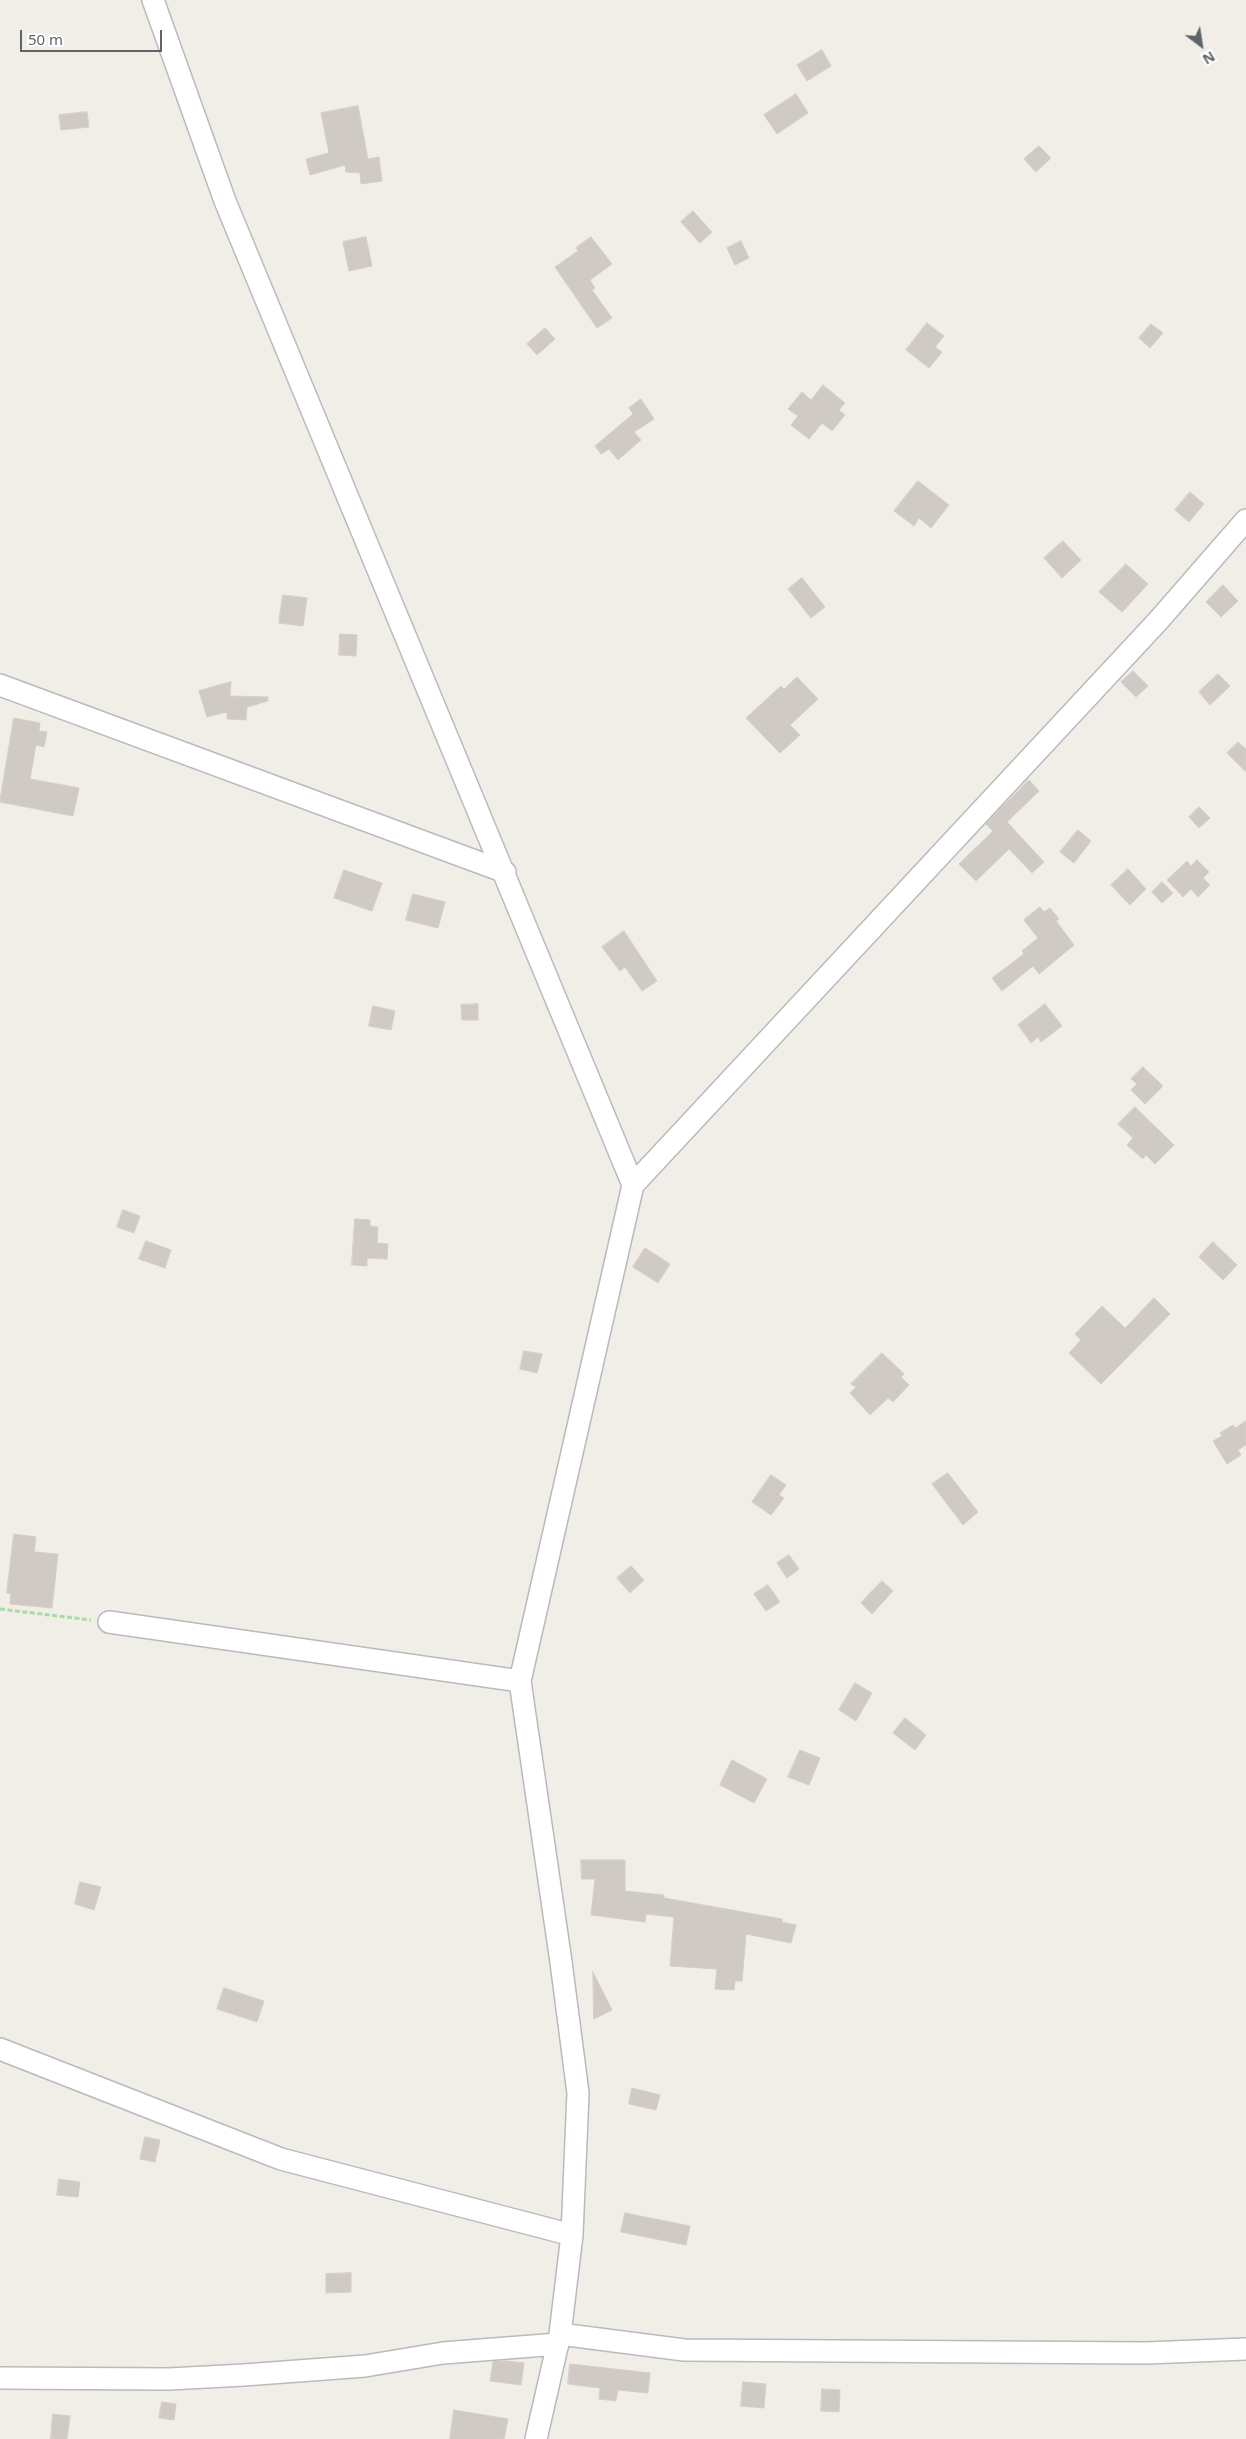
<!DOCTYPE html>
<style>
body{margin:0}
#map{position:relative;width:1246px;height:2439px;overflow:hidden;background:#f1ede7;font-family:"Noto Sans",sans-serif}
canvas{display:block}
.north{position:absolute;left:1176px;top:20px;width:50px;height:50px;-webkit-text-stroke:4px #fff;paint-order:stroke;rotate:149deg;font-size:14px;font-weight:700;line-height:20px;text-align:center;color:#5e6568}
.north::after{content:'';display:block;margin:auto;width:18px;height:22px;background:#5e6568;clip-path:polygon(50% 0,100% 100%,50% 72%,0 100%)}
.scale{position:absolute;left:20px;top:30px;width:142px;height:22px;box-sizing:border-box;border:2px solid #5e6568;border-top:0;padding-left:6px;font-size:15px;line-height:18px;white-space:nowrap;color:#5e6568;-webkit-text-stroke:4px #fff;paint-order:stroke}
</style>
<div id="map">
<canvas width="1246" height="2439"></canvas>
<div class="north">N</div>
<div class="scale">50 m</div>
</div>
<script>
const ctx = document.querySelector('canvas').getContext('2d');
ctx.lineJoin = 'round';
function paint(path, color) {
  ctx.fillStyle = color;
  ctx.fill(path, 'evenodd');
}
function trace(path, color, width, dash) {
  ctx.strokeStyle = color;
  ctx.lineWidth = width;
  ctx.lineCap = dash ? 'butt' : 'round';
  ctx.setLineDash(dash || []);
  ctx.stroke(path);
}
const building = new Path2D(`
 M822,50l9,16 -24,15 -10,-16z
 M796,94l12,19 -31,21 -13,-19z
 M358,106l10,53 11,-2 3,24 -21,3 -1,-11 -14,-1 -1,-7 -35,10 -4,-16 23,-6 -8,-40z
 M87,112l2,15 -28,3 -2,-15z
 M1039,146l12,12 -15,14 -12,-13z
 M693,211l19,21 -12,11 -19,-21z
 M366,237l6,29 -23,5 -6,-29z
 M591,237l21,27 -22,16 5,8 -3,2 20,28 -15,10 -42,-61 23,-16 -2,-3z
 M741,241l8,17 -14,7 -8,-17z
 M927,323l17,13 -9,11 7,5 -13,16 -23,-18z
 M1151,324l12,9 -13,15 -11,-10z
 M545,328l10,11 -18,16 -10,-11z
 M823,385l22,18 -6,7 6,5 -13,16 -10,-8 -13,16 -18,-14 7,-9 -10,-7 14,-17 9,8z
 M641,399l13,20 -20,13 7,8 -23,20 -9,-11 -8,5 -6,-8 38,-32 -4,-6z
 M918,481l31,24 -18,23 -12,-10 -5,8 -20,-15z
 M1190,492l14,12 -15,18 -14,-12z
 M1063,541l18,19 -19,18 -18,-20z
 M1126,564l22,20 -26,28 -23,-20z
 M802,578l23,29 -14,11 -23,-29z
 M1223,585l15,16 -17,16 -15,-15z
 M283,595l24,3 -4,28 -24,-3z
 M340,634l17,1 -1,21 -17,-1z
 M1133,671l15,15 -12,11 -15,-15z
 M1218,674l12,12 -20,19 -11,-13z
 M797,677l21,22 -28,26 10,10 -20,18 -34,-35 35,-32 3,3z
 M231,682l-1,14 38,1v4l-21,6 -1,13 -19,-1v-7l-20,5 -8,-26z
 M14,718l26,5 -1,8 8,1 -3,15 -8,-2 -6,34 49,9 -6,28 -73,-14z
 M1238,742l8,7v23l-19,-19z
 M1029,780l10,11 -32,31 37,40 -12,11 -23,-24 -33,32 -17,-17 34,-33 -7,-7z
 M1199,807l11,11 -11,10 -10,-11z
 M1078,830l13,11 -17,22 -14,-11z
 M1197,860l12,12 -6,6 7,7 -12,12 -7,-8 -8,8 -16,-17 20,-19 4,5z
 M1128,869l18,20 -16,16 -19,-20z
 M344,870l38,13 -10,28 -38,-13z
 M1162,882l11,11 -11,10 -10,-11z
 M413,894l32,8 -7,26 -32,-8z
 M1040,907l4,5 6,-4 9,11 -3,2 18,24 -35,29 -6,-8 -31,25 -10,-13 32,-24 -2,-3 16,-13 -14,-18z
 M624,931l33,50 -15,10 -17,-24 -5,4 -18,-24z
 M478,1004v16h-16l-1,-15z
 M1045,1004l17,22 -21,16 -3,-5 -7,6 -13,-18z
 M373,1006l22,5 -4,19 -22,-4z
 M1143,1067l20,19 -18,18 -14,-14 6,-6 -6,-5z
 M1135,1107l39,38 -19,19 -9,-9 -3,4 -16,-14 6,-7 -15,-14z
 M123,1210l17,6 -6,17 -17,-6z
 M355,1219l15,1v6l8,1 -1,16 11,1 -1,15 -20,-1v8l-15,-1z
 M146,1241l25,9 -6,18 -26,-9z
 M1213,1242l24,23 -14,15 -24,-23z
 M645,1248l25,16 -12,19 -25,-16z
 M1154,1298l16,16 -69,70 -32,-31 12,-13 -6,-6 27,-28 23,22z
 M524,1351l18,3 -5,19 -17,-4z
 M882,1353l22,21 -3,3 8,8 -16,17 -5,-4 -18,17 -20,-22 6,-6 -5,-3z
 M1246,1421v24l-8,5 3,5 -14,9 -14,-23 9,-5 -2,-3 13,-8 2,3z
 M948,1473l30,39 -15,13 -31,-41z
 M771,1475l15,10 -7,10 5,3 -13,17 -19,-13z
 M14,1534l22,3 -2,15 24,2 -6,54 -42,-4 1,-10 -4,-1z
 M789,1555l10,14 -12,9 -10,-15z
 M631,1566l13,14 -14,13 -13,-15z
 M882,1581l11,10 -21,23 -11,-11z
 M768,1585l12,17 -14,9 -12,-17z
 M855,1683l17,10 -16,28 -17,-11z
 M905,1718l21,17 -11,15 -22,-17z
 M800,1750l20,8 -11,27 -21,-8z
 M732,1760l35,19 -13,24 -34,-18z
 M581,1860h44v31l39,4v3l118,21v3l14,3 -5,18 -45,-9 -4,47h-7l-1,9 -19,-1 2,-20 -47,-3 4,-49 -28,-3 -1,8 -54,-7 4,-36h-13z
 M80,1882l21,5 -7,23 -19,-6z
 M593,1972l19,38 -18,9z
 M224,1988l40,13 -7,21 -40,-13z
 M632,2088l28,7 -4,15 -27,-6z
 M145,2137l15,3 -5,22 -15,-3z
 M59,2179l21,3 -2,15 -21,-2z
 M625,2213l65,13 -4,19 -65,-13z
 M351,2273v19l-25,1v-19z
 M507,2361l17,2 -3,22 -31,-4 3,-19z
 M570,2364l80,9 -2,20 -30,-3 -2,11 -17,-2 1,-11 -32,-4z
 M743,2382l23,2 -2,24 -23,-2z
 M822,2389l18,1 -1,22 -18,-1z
 M162,2402l14,2 -2,16 -15,-2z
 M454,2410l54,9 -4,20h-54z
 M53,2414l17,2 -3,23h-16z`);
paint(building, '#cfcac6');
trace(building, '#d7cdc5', 1);
const minor = new Path2D(`
 M153,0l72,201 408,984 -113,496 41,281 17,131 -6,142 -12,99 124,16 463,3 99,-4
 M0,685l505,187
 M633,1185l525,-564 88,-101
 M109,1622l411,59
 M0,2049l281,110 291,76
 M0,2378l169,1 75,-4 121,-9 78,-13 115,-9
 M536,2439l24,-105`);
trace(minor, '#b7bbbe', 24);
trace(new Path2D(`
 M0,1609l91,11`), '#a5dda8', 3, [5, 2.5]);
trace(minor, '#fff', 21);
</script>
